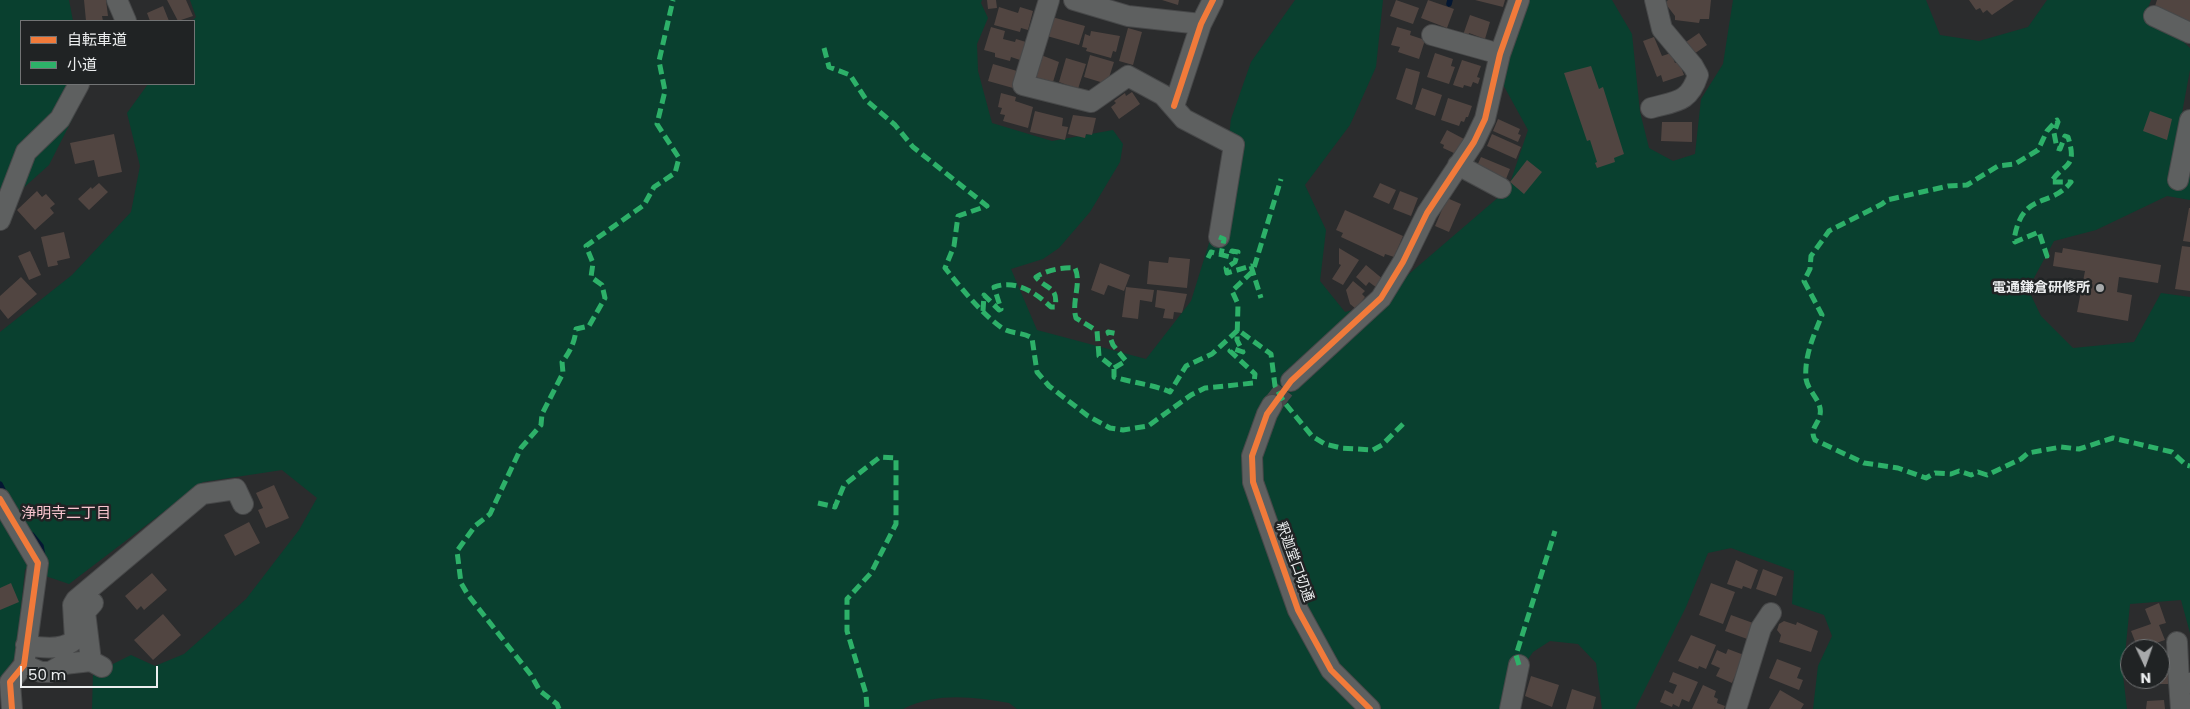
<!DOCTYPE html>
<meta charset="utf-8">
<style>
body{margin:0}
#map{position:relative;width:2190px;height:709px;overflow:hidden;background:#2b2c2d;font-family:Poppins,"Noto Sans JP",sans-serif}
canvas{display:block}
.legend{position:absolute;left:20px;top:20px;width:175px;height:65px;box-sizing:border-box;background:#202324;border:1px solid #727475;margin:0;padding:6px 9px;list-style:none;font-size:15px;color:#eceeef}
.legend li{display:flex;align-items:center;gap:10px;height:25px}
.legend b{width:25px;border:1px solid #727475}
.north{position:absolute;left:2120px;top:639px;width:50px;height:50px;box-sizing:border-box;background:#202324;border:1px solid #727475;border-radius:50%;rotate:177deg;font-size:14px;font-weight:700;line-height:20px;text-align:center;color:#eceeef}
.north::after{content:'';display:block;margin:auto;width:18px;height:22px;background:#a8aaab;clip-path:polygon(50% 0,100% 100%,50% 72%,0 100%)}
.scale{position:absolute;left:20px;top:666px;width:138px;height:22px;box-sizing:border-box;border:2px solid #eceeef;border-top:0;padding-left:6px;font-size:15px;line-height:18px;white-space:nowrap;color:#eceeef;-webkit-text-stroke:4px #202324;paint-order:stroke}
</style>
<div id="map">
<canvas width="2190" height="709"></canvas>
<ul class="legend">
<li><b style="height:6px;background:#f17a3a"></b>自転車道</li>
<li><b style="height:6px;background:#2db169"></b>小道</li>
</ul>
<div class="north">N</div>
<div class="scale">50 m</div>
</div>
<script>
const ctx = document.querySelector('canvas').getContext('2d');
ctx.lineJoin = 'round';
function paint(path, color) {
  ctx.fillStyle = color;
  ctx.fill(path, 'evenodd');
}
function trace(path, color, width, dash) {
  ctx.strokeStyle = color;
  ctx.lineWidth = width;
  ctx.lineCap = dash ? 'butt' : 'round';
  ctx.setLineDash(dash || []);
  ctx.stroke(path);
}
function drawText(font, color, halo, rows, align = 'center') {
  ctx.font = font + ' Poppins,"Noto Sans JP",sans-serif';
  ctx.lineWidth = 5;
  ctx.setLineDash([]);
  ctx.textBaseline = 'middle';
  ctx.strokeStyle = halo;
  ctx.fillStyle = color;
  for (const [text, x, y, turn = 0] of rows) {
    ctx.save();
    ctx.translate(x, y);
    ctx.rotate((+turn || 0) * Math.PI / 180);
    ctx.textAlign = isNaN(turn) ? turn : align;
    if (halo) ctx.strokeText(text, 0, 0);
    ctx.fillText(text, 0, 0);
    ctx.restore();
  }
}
paint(new Path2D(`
 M0,0h69l4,21h-52v63h63l2,8 -37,73 -49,44z
 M190,0h792l-1,3 7,15 -11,26 1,27 14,52 60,18 61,-11 10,14 -3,18 -30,50 -31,36 -16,11 -32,10 26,61 109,29 45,-58 36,-116v-30l4,-36 20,-57 44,-62h88l-7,67 -26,58 -45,60 21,45 -6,51 25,31 40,-10 17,-22 106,-91 20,-59 -28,-51 14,-79h98l20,34 8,78 9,36 24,13 22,-7 6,-55 22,-35 10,-64h193l14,35 39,6 49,-14 19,-27h104l-3,8 42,40v22l-14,75 14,2v53l-23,-4 -71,34 -42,11 -26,48 13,27 32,32 61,-6 27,-49 29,4v336l-9,-33 -51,4 -7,71 4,34h-314l5,-43 14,-30 -8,-21 -32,-11 2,-33 -63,-23 -23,5 -22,54 -51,102h-33l-6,-46 -18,-19 -28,-3 -17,11 -26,38 -5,19h-485l-8,-6c-35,-6 -73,-11 -106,6h-811l1,-35 38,-19 24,11 29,-12 62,-55 53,-69 18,-32 -35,-28 -79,12 -134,102 -44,-15 -9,86 -16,28v-351l72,-57 59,-63 9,-46 -13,-53 21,-29h46l-2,-63 4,-4z`), '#09402f');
trace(new Path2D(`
 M1449,4l1,-4
 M0,484l6,12
 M32,535l9,11 2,11`), '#041732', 5.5);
paint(new Path2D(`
 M84,0h22l2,16h-6l1,5h-17z
 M167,0h19l7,16 -15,5z
 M987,0h9l1,8 -9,1z
 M1162,0h17l-1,5z
 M1396,0l23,8 -6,16 -23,-8z
 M1428,0l26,9 -7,19 -26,-10z
 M1475,0h30l-2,7z
 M1668,0h43l-2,19h-9l-1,4 -24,-3v-4l-10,-13z
 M1969,0h45l-22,15 -5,-5 -4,3 -3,-5 -4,2z
 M2157,0h33v25l-37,-13z
 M163,6l6,15h-19l-3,-8z
 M999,7l19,6 2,-6 13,4 -5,19 -7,-2 -1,4 -26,-7z
 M1470,15l20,7 -5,17 -16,-6 -1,4 -5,-2z
 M1052,17l33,9 -6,19 -32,-9z
 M991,27l14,4 -2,8 12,3 1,-3 10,3 -6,18 -9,-3 -1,4 -15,-4v-4l-11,-3z
 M1397,27l14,4 -1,4 15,5 -6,19 -21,-7 2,-5 -9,-2z
 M1128,28l14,4 -9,33 -14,-4z
 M1091,31l29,5 -4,16 -3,-1 -2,7 -25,-7 1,-3 -5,-1 3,-13 5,2z
 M1699,33l8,12 -16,11 -8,-12z
 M1654,37l8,19 9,-3 4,10 4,-1 5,13 -21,7 -2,-7 -4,2 -14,-36z
 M1435,53l18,6 -2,7 4,1 -6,17 -22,-7z
 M1041,55l18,7 -6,20 -18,-5z
 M1090,55l24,7 -7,22 -23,-7z
 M1066,58l20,6 -9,28 -8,-3 1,-3 -11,-4z
 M1462,60l19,6 -4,11 3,1 -2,6 -5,-2 -2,5 -7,-2 -1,3 -10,-3z
 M993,64l24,7 -4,17 -25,-7z
 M1591,66l8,23 4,-2 21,67 -10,4 1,4 -18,6 -2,-5 2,-1 -7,-22 -3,1 -23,-68z
 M1406,68l14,4 -8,33 -16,-6z
 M1422,88l20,7 -7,21 -20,-7z
 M1132,92l8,12 -21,15 -8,-12 5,-4 -2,-2 11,-8 1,3z
 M1001,93l15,4 -1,4 18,6 -5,21 -25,-7 2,-6 -5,-1 2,-6 -4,-1z
 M1448,98l24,8 -4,11h-2l-2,5 -3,-1 -2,5 -18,-6z
 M1035,111l28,7 -1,8 6,1 -3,13 -35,-8z
 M2150,111l22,8 -5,21 -24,-9z
 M1073,115l23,3 -4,17 -6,-1 -1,4 -17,-4z
 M1498,119l22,10 -2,5 3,1 -3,7 -25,-11z
 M1662,122h30v20l-31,-1z
 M1447,130l17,9 -8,15 -13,-6 1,-3 -4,-2z
 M114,134l8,38 -24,5 -4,-17 -19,4 -5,-21z
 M1492,134l29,13 -5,12 -29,-13z
 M1481,157l29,12 -4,10 -30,-11z
 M1527,160l15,12 -18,22 -14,-12z
 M99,183l9,9 -19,18 -11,-11 13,-12 1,2z
 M1380,183l16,7 -7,14 -16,-7z
 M37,191l5,6 4,-3 9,10 -5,4 4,5 -19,17 -18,-20z
 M1400,191l18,7 -7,18 -18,-7z
 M1447,198l14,6 -12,28 -14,-6z
 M2189,208h1v34l-7,-1z
 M1345,210l58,26 -9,21 -9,-3 -1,3 -43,-20 2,-4 -7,-3z
 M64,232l6,26 -13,3 1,4 -10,2 -7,-30z
 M2182,246l8,1v44l-15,-2z
 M1339,248l20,12 -16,25 -11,-6 9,-14 -2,-1z
 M2063,248l98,17 -3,18 -39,-6 -2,15 15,3 -4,26 -51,-9 8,-41 -32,-5 2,-14 7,1z
 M30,251l11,24 -12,5 -11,-24z
 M1169,257l21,2 -3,29 -40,-4 2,-23 19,2z
 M1100,263l30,12 -6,16 -16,-6 -4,10 -13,-5z
 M1366,265l18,15 -7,8 -8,-6 -3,4 -10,-9z
 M21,277l16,17 -29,25 -8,-10v-13z
 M1353,281l12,10 -3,3 3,3 -9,12 -6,-5 -4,-14z
 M1126,287l28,3 -2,12 -12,-2 -2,19 -16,-2z
 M1157,290l30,4 -5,19 -8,-1 -1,7 -10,-1 2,-9 -10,-2z
 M274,485l15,33 -23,10 -8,-18 5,-2 -7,-15z
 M249,522l11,21 -25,13 -11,-21z
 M1736,560l22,10 -7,19 -8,-3 -1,3 -15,-5z
 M1763,569l20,8 -7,19 -20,-7z
 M152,573l15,17 -23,20 -3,-4 -4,4 -12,-14z
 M11,583l8,19 -19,8v-22z
 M1711,583l24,9 -12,32 -24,-9z
 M2159,603l7,20 -7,2 6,15 -27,9 -7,-18 20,-7 -6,-15z
 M163,614l18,21 -28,25 -19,-20z
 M1731,615l22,8 -3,17 -25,-9z
 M1784,621l12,4 1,-3 21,9 -7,21 -32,-10 2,-7 -4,-5 2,-6z
 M1691,635l25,10 -10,24 -7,-3 -1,3 -20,-8z
 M1728,649l16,6 -12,28 -16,-7 4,-8 -9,-4 6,-14 9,4z
 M2160,653h7l3,31h-19l-1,-5h10z
 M1777,659l24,9 -4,10 6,2 -4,10 -30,-12z
 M1673,672l25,10 -9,20 -7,-3 -3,8 -6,-3 -1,3 -12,-5 5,-12 8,4 4,-9 -8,-3z
 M1531,676l28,9 -7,22 -27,-11z
 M1703,685l13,6 -2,6 4,2 -1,4 8,3 -1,3h-32z
 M1572,689l24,8 -3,12h-27z
 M1780,690l24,14 -3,5h-32z
 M2164,700l1,9h-19l1,-8z`), '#514541');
trace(new Path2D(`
 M1272,405l19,-24`), '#48494a', 20, [20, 10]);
const minor = new Path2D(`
 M117,0l9,21
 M1049,0l-26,85 68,17 37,-26 35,19 21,24 50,26 -15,92
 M1074,0l54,16 73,8
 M2154,16l36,17
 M1432,35l68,19
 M1174,106l27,-82 12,-24
 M1651,108c25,-7 38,-5 47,-33l-5,-9 -31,-37 -7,-29
 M1458,165l43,23
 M2178,180l12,-60
 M0,220l26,-68 34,-33 19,-35
 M1291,381l90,-83 22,-36 24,-49 47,-71 11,-23 15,-65 19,-54
 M1272,405l-5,9 -15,42 1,26 45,128 33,60 39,39
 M0,499l38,64 -14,102 -14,17 2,27
 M2177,642l2,40
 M26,645c15,3 38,6 49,-6l-2,-34 3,-5 126,-106 34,-5 7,15
 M91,661l-6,-49 8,-9
 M24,665l17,7h9l14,-8 27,-3 11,6
 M1510,709l9,-44
 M1736,709l25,-81 10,-15
 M2181,709l-2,-27 11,1`);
trace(minor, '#474849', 22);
trace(minor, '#5e6060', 20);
trace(new Path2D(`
 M824,48l5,19 21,8 17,26 28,24 18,22 74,59 -29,10 -4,30 -9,22c17,21 35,44 57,60 9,6 21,4 30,10l5,34 12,14 39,30 22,12 13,2 25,-4 43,-31 14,-7 49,-5 1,-9 -25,-23 4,-2 9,3 -6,-12 1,-36 -6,-13 21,-20 28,-92
 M1219,237l5,2 -3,16
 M2045,256h2l-8,-24 -24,10 -1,-2c8,-50 36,-31 57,-58h-20c13,-20 27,-13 17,-45l-3,-1 -5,13 -3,-1 -3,-15 4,-11 -1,-2 -10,11 -9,19 -23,14 -17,2 -31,19 -19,1 -61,14 -5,4 -53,27 -18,25 -1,13 -6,12 18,34c-8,20 -18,41 -16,64 2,13 17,22 14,36 -2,10 -11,14 -5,25l49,23 34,5 28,10 9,-5 16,1 8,-3 12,4 7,-3 9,3 34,-16 7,-6 33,-6 18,2 34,-11 59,14 14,13 4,1
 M1208,258l3,-6 19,5 2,-6 6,1 -3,10 -9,6 1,5 24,-7 10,32
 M983,311l1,-16 15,15 2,-1 -7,-22c22,-8 42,6 57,20h4c4,-21 -10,-18 -19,-30 11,-7 26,-10 39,-9 7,15 -4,34 1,50l21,13 2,25 15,12v9c19,6 38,7 56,15l16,-26 26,-12 26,-24 33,24 4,32 9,16 28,34 13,8 16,4 32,2 9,-5 22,-22
 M1114,368l12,-7 -13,-16 -5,-13 11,2
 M818,503l17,4 9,-22 36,-28 16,1v66l-25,49 -24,26v32l19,63 1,15
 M1519,665l-3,-10 39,-124
 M559,709l-2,-5 -17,-13 -9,-16 -63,-80 -7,-12 -4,-32 18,-25 15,-12 31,-66 20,-23 1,-11 21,-41 -1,-11c8,-10 13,-20 14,-33l13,-3 16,-28 -3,-13 -11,-8 2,-14 -7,-17 58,-41 10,-18 21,-14 4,-15 -22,-34 8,-33 -6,-30 14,-61`), '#2db169', 5, [10, 5]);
trace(new Path2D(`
 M1174,106l27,-82 12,-24
 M0,499l38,64 -14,102 -14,17 2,27
 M1370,709l-39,-39 -33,-60 -45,-128 -1,-26 15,-42 24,-33 90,-83 22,-36 24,-49 47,-71 11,-23 15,-65 19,-54`), '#f17a3a', 6);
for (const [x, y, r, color] of [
 [2100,288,5,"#a8aaab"]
]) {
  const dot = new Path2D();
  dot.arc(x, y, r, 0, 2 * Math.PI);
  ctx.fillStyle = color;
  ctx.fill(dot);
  trace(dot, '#202324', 2);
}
drawText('bold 14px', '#eceeef', '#202324', [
 ["電通鎌倉研修所",2090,288]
], 'right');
drawText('14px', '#eceeef', '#202324', [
 ["釈迦堂口切通",1294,562,70]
]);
drawText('15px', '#f8c5cf', '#202324', [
 ["浄明寺二丁目",66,514]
]);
</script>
